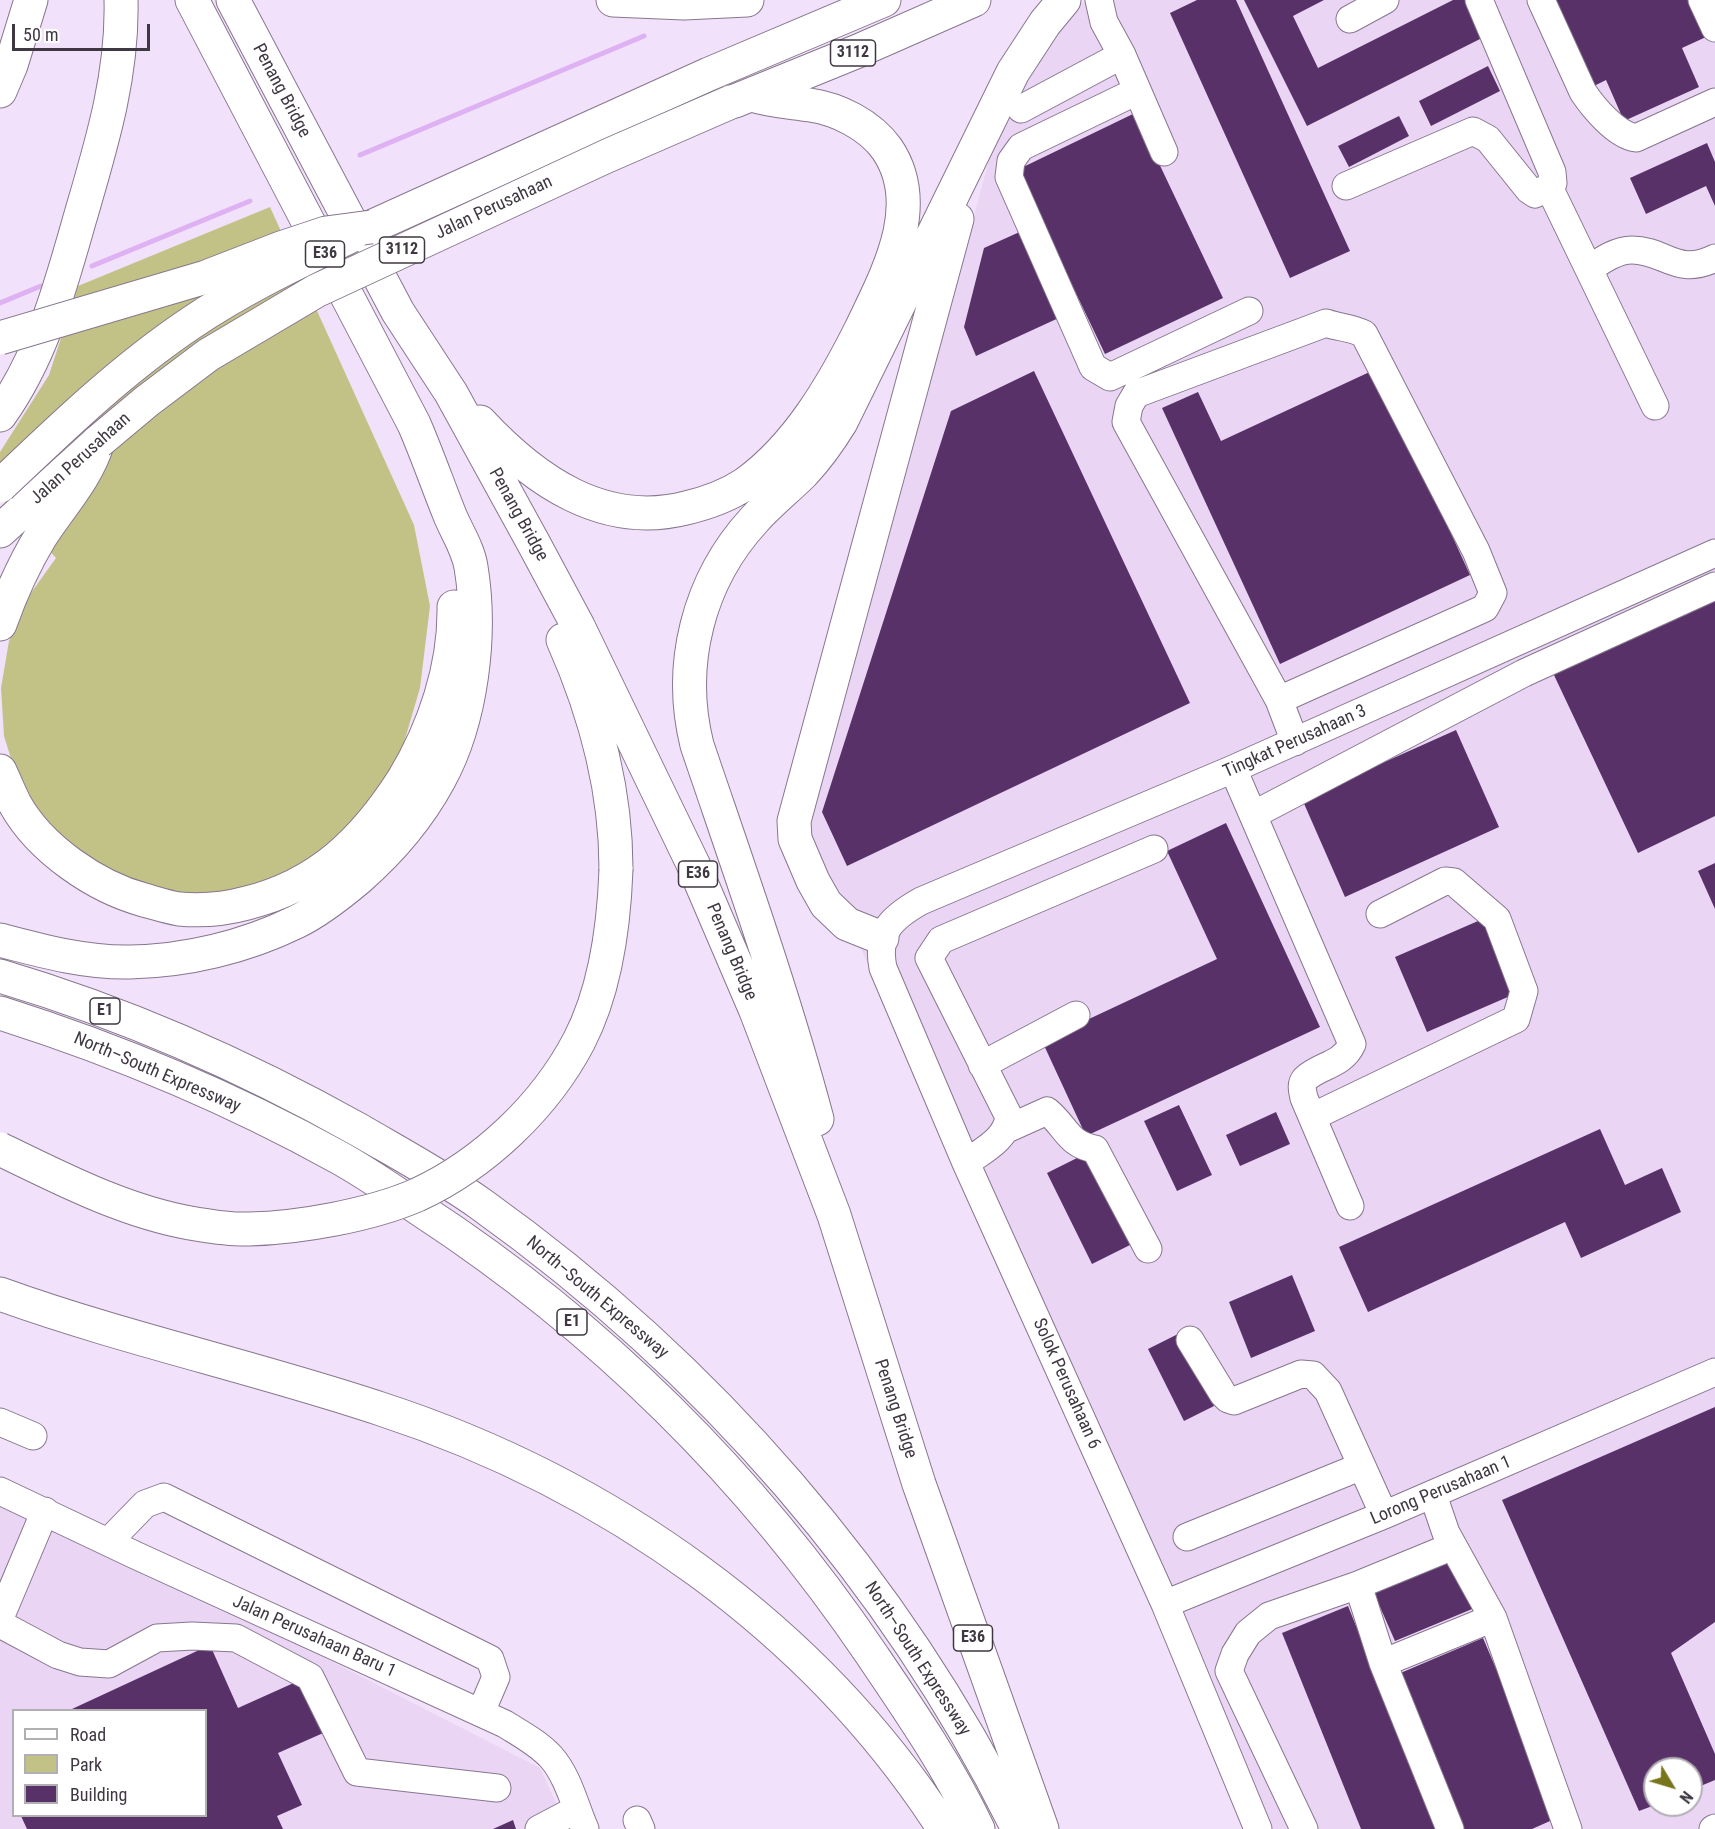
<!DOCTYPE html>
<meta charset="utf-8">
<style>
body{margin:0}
#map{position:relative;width:1715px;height:1829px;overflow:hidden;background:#f2e1fa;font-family:"Roboto Condensed",sans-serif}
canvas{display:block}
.legend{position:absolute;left:12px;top:1709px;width:195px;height:108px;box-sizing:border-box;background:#fff;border:2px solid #b2afb3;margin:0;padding:8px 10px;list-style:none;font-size:18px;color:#3f3842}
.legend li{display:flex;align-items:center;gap:12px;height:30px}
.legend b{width:30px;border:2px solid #b2afb3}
.north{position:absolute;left:1643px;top:1757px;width:60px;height:60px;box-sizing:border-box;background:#fff;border:2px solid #b2afb3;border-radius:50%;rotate:128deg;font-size:16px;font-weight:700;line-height:24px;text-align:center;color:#3f3842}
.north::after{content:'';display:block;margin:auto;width:21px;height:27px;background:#777519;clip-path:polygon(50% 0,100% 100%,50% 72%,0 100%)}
.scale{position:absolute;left:12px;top:24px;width:138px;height:27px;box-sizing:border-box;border:3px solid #3f3842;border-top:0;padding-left:8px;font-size:18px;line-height:21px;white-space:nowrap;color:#3f3842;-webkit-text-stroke:4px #fff;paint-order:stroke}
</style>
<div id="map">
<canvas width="1715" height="1829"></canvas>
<ul class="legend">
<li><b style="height:8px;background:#fff"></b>Road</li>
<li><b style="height:16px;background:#c2c286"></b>Park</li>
<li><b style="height:16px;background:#583169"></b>Building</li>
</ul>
<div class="north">N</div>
<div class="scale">50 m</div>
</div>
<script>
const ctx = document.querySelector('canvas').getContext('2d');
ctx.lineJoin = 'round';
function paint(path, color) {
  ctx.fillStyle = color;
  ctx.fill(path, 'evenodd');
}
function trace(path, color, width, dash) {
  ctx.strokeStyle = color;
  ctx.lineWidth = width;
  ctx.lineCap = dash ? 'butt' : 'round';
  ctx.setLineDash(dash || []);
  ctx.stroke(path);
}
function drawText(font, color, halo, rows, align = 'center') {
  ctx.font = font + ' "Roboto Condensed",sans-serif';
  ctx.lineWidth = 6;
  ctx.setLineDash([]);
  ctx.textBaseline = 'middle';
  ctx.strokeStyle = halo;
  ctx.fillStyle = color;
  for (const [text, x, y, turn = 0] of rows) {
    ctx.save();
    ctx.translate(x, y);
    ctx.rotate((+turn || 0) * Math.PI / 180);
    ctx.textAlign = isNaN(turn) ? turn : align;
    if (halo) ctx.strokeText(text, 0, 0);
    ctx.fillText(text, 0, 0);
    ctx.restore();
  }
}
paint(new Path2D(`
 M1086,0h629v1829h-442l-93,-193 -373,-803 184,-680 58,-114zM1655,1769h36v36h-36z
 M0,1492l540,276 28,61h-568zM14,1710h192v106h-192z`), '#ead5f4');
paint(new Path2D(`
 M270,207l144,318 16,81 -10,82 -25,85 -94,105 -92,24 -93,-20 -73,-60 -25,-41 -14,-45 -3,-48 8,-47 19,-44 28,-39 -56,-61v-45l49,-77 29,-89z`), '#c2c286');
trace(new Path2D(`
 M360,155l284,-119
 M92,266l158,-65
 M0,303l41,-17`), '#ddb1f2', 5);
paint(new Path2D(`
 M1197,0h39l114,251 -60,27 -120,-265z
 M1244,0h80l-31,16 25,52 135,-68h12l19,37 -177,89z
 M1546,0h143l17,37 -24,11 17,39 -75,34 -18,-41 -20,10z
 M1488,66l12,25 -69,35 -12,-25z
 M1135,113l88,185 -118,56 -88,-184z
 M1399,116l10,20 -60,31 -11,-21z
 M1707,143l8,19v44l-9,-20 -60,28 -16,-36z
 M1024,230l39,86 -87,40 -12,-29 20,-79z
 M1376,369l94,206 -190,89 -118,-256 36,-16 23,49z
 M1034,371l156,332 -343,163 -25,-54 129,-401z
 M1715,595v221l-77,37 -85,-180z
 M1456,730l43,97 -154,70 -43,-98z
 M1226,823l94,204 -234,109 -44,-95 175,-82 -50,-108z
 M1715,863v46l-17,-38z
 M1485,918l32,75 -90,39 -32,-75z
 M1179,1105l33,70 -35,16 -33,-70z
 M1276,1112l14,32 -50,22 -14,-31z
 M1600,1129l25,56 37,-17 19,44 -100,46 -16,-36 -197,90 -29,-65z
 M1087,1153l45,91 -40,20 -45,-91z
 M1292,1275l23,56 -64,27 -22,-56z
 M1178,1334l36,72 -30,15 -36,-72z
 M1715,1407v215l-44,31 44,101v26l-24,10v-21h-36v36l-16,6 -137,-311z
 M1455,1556l22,51 -82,34 -22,-50z
 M1348,1606l90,223h-77l-79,-196z
 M1483,1638l76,179 -27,12h-77l-64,-152z
 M210,1645l28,63 69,-31 23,53 -52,23 24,52 -25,11 6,13h-256l-6,-13h185v-106h-133l-1,-1z
 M513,1820l3,9h-23z`), '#583169');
const minor = new Path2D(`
 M1099,0l5,22 18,33 42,97
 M1541,0l42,92c10,15 33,43 53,46l79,-36
 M1702,0l13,28
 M1350,19l35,-19
 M1137,91l-116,56 -10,14 -2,16 84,190 17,10 139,-66
 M1021,109l101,-54
 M1346,186l127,-55 15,8 41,51 6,4 14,-7 4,-4 -1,-11 -73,-172
 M1549,187l106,219
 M1589,269c12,-8 27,-19 43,-19 33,0 45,27 83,8
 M1279,700l206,-92 8,-15 -17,-42 -112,-217c-13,-7 -24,-6 -38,-11l-190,71 -7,12 -3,16 153,278 16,42
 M1233,769l119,275c-10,22 -33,21 -47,35 -5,6 -2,13 -1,19l46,108
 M1253,815l271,-142 191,-87
 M982,1065l94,-50
 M1312,1117l204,-98 8,-28 -27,-72 -43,-37 -9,-1 -65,33
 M1007,1129l40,-18c19,15 21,34 48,38l53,100
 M966,1163c17,-13 40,-23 43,-46l-80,-159 12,-18 213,-91
 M1190,1340l33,54 5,5 6,2 67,-27 12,1 15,16 56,124
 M0,1422l33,14
 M0,1491l135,64 370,169c16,10 33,19 46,33 17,19 24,49 34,72
 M1433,1495l13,38 47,85 75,211
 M1187,1537l175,-71
 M108,1542l37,-38 19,-7 326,162 6,18 -15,35
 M1358,1585l25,78 67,166
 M1165,1604l219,-89 331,-143
 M0,1618l45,-107
 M0,1624l58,31 22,7 29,2 48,-26 35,-2 44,2 74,39 47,95 140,16
 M1383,1663l110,-45
 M637,1820l4,9
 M539,1829l38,-20
 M1258,1829l-93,-225 -199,-441 -83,-195c-7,-36 8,-50 38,-67l312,-132 482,-216
 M1304,1829l-75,-158 6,-17 13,-21 21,-17 89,-31 95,-39
 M1713,1829l2,-1`);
const major = new Path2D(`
 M735,101l123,-50 116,-51
 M371,227l338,-153 175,-74
 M0,531l98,-89`);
const highway = new Path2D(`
 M233,0l165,312 53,81 83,151 44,82 115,238 63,147 78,204 85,269 123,345
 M613,0l71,3 63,-3
 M0,91l11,-26 20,-65
 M0,415c42,-59 60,-127 80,-197 21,-72 43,-142 41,-218
 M480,422c54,58 123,107 206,86 21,-5 41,-12 59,-24 52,-37 88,-99 116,-155 25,-53 65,-123 26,-180 -17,-24 -49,-40 -77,-44 -20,-3 -39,-4 -58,-10
 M0,624c11,-31 24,-60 41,-88 20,-31 46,-58 57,-94
 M563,640c32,72 53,150 53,229
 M0,771c5,11 10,23 15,33 25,45 81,83 129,96 11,3 23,7 35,9 22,2 46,0 68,-6 72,-18 117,-62 156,-123 31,-51 52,-113 51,-173
 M882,938l-35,-14 -21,-20 -13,-23 -18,-42 -1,-18 163,-602
 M0,940c42,11 86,23 130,22 56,-1 115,-15 166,-40 23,-11 44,-28 63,-44 32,-28 60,-61 80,-98 33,-60 43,-146 32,-213 -3,-19 -15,-36 -22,-54 -12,-30 -22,-59 -35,-89l-222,-424
 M0,976c125,37 245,90 359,154 41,24 84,47 123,75 225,161 413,375 536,624
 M0,1013c117,37 231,85 338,144 29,16 56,35 83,53 179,117 331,268 451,445 38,56 77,113 106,174
 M817,1119c-34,-127 -78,-250 -120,-374 -20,-80 1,-164 57,-225 15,-17 33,-31 49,-47 15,-16 27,-33 38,-51l172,-350 32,-49 19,-23
 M0,1294c125,45 255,73 381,115 226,74 433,218 563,420`);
trace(minor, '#87778e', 29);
trace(major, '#87778e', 35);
trace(highway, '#87778e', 35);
trace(minor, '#fff', 27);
trace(major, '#fff', 33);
trace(highway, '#fff', 33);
const majorBridge = new Path2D(`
 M98,442l49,-41 61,-46 108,-64 291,-135 124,-54
 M0,486c61,-58 121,-116 191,-163 50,-34 105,-60 160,-87`);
const highwayBridge = new Path2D(`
 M0,338l206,-61 75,-29 45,-15 45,-6
 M0,1149c60,29 123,62 190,74 19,3 40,7 59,6 50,-1 122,-14 168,-34 67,-31 128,-89 162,-154 27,-52 35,-115 37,-172`);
trace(majorBridge, '#87778e', 35, []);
trace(highwayBridge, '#87778e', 35, []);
trace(majorBridge, '#fff', 33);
trace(highwayBridge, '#fff', 33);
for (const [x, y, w] of [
 [853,53,45],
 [402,250,45],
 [325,254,39],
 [698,874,39],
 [105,1011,30],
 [572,1322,30],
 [973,1638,39]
]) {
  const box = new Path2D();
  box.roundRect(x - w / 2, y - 13, w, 26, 4.5);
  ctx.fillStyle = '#fff';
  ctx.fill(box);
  trace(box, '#3f3842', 1.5);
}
drawText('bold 16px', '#3f3842', null, [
 ["3112",853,53],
 ["3112",402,250],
 ["E36",325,254],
 ["E36",698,874],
 ["E1",105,1011],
 ["E1",572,1322],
 ["E36",973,1638]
]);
drawText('18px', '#3f3842', '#fff', [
 ["Penang Bridge",281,91,62],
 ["Jalan Perusahaan",494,208,-25],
 ["Jalan Perusahaan",81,459,-42],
 ["Penang Bridge",518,515,61],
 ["Tingkat Perusahaan 3",1295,742,-24],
 ["Penang Bridge",731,952,67],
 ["North–South Expressway",157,1073,23],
 ["North–South Expressway",597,1298,40],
 ["Solok Perusahaan 6",1066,1384,66],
 ["Penang Bridge",895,1409,72],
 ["Lorong Perusahaan 1",1441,1491,-23],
 ["Jalan Perusahaan Baru 1",314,1637,24],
 ["North–South Expressway",917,1659,57]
]);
</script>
